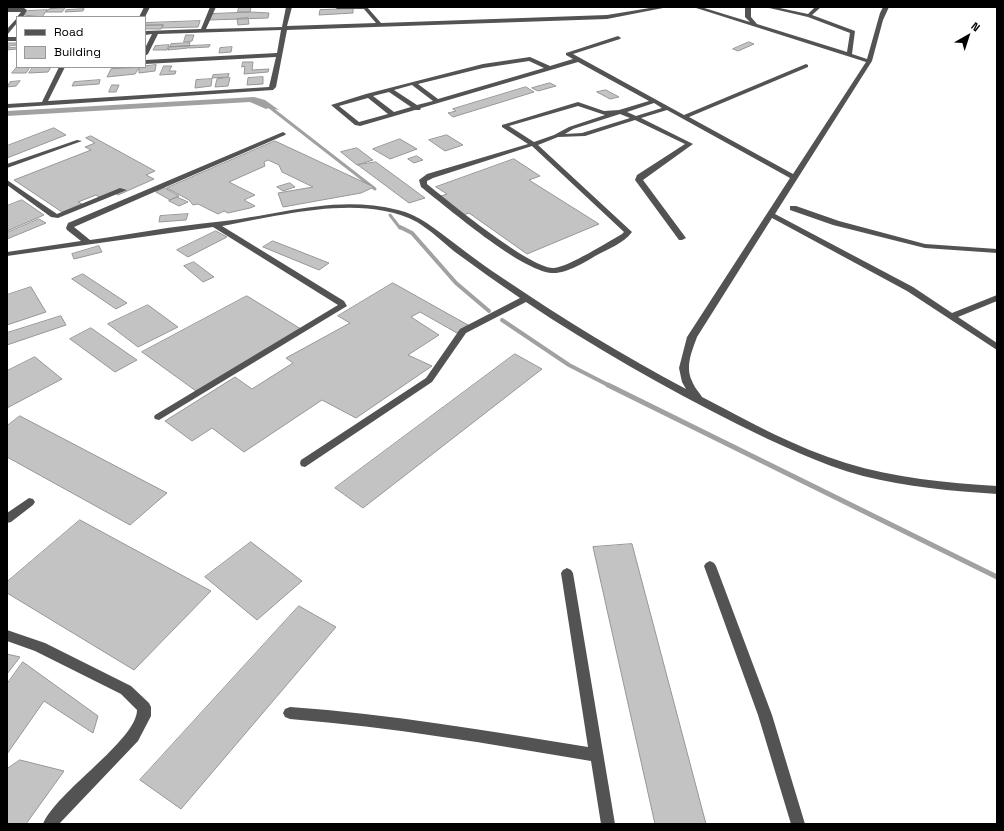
<!DOCTYPE html>
<style>
body{margin:0}
#map{position:relative;width:1004px;height:831px;overflow:hidden;background:#fff;font-family:"Space Grotesk",sans-serif}
canvas{display:block}
.frame{position:absolute;inset:0;border:8px solid #000;pointer-events:none}
.legend{position:absolute;left:16px;top:16px;width:130px;height:52px;box-sizing:border-box;background:#fff;border:1px solid #999;margin:0;padding:5px 7px;list-style:none;font-size:12px;color:#000}
.legend li{display:flex;align-items:center;gap:8px;height:20px}
.legend b{width:20px;border:1px solid #999}
.north{position:absolute;left:948px;top:16px;width:40px;height:40px;-webkit-text-stroke:3px #fff;paint-order:stroke;rotate:39deg;font-size:11px;font-weight:700;line-height:16px;text-align:center;color:#000}
.north::after{content:'';display:block;margin:auto;width:14px;height:18px;background:#000;clip-path:polygon(50% 0,100% 100%,50% 72%,0 100%)}
</style>
<div id="map">
<canvas width="1004" height="831"></canvas>
<div class="frame"></div>
<ul class="legend">
<li><b style="height:5px;background:#535353"></b>Road</li>
<li><b style="height:11px;background:#c3c3c3"></b>Building</li>
</ul>
<div class="north">N</div>
</div>
<script>
const ctx = document.querySelector('canvas').getContext('2d');
ctx.lineJoin = 'round';
function paint(path, color) {
  ctx.fillStyle = color;
  ctx.fill(path, 'evenodd');
}
function trace(path, color, width, dash) {
  ctx.strokeStyle = color;
  ctx.lineWidth = width;
  ctx.lineCap = dash ? 'butt' : 'round';
  ctx.setLineDash(dash || []);
  ctx.stroke(path);
}
paint(new Path2D(`
 M254,97l11,3 14,10 -10,-2 -3,1 -16,-7 -243,14v-5z`), '#a1a1a1');
trace(new Path2D(`
 M267,105l108,84
 M390,215l10,13`), '#a1a1a1', 3);
trace(new Path2D(`
 M400,227l12,6 44,50 33,28
 M502,320l67,45 41,21`), '#a1a1a1', 4);
trace(new Path2D(`
 M608,385l389,192`), '#a1a1a1', 5);
const building = new Path2D(`
 M239,7h12l-1,5h-12z
 M65,8l-3,4h-16l3,-3z
 M84,9l-1,2 -18,1 1,-2z
 M353,9v4l-34,2 1,-5z
 M47,10l-5,7 -18,-2 3,-4z
 M251,12l18,1 -1,5 -59,2 2,-6z
 M248,18l1,6 -11,1 -1,-6z
 M200,21l-2,6 -36,1 1,-3h-18v-2z
 M163,25l-2,4h-16v-3z
 M186,35h8l-2,6 -8,1z
 M749,42l5,2 -16,7 -5,-2z
 M7,43h10l-1,2 -7,1 -2,2 10,-1v2l-10,1z
 M190,43l-1,3 -19,1 1,-3z
 M169,45l-2,5h-14l2,-4z
 M210,45l-1,2 -20,1v-2z
 M188,46v2l-20,2 1,-3z
 M232,47l-1,5 -12,1 1,-5z
 M243,62h10l-1,8 17,-1 -1,3 -24,2 1,-8 -3,1z
 M156,65l-1,6 -16,2v-6z
 M164,66h8l-3,5h7l-1,3 -15,1z
 M17,67h13l-4,6h-14z
 M33,67h18l-3,5 -19,1z
 M139,68l-4,6 -28,3 4,-8z
 M229,74l-1,3 -16,1 1,-3z
 M263,77v7l-16,1 1,-7z
 M230,78l-2,8 -13,1 2,-8z
 M212,79l-1,7 -16,2 1,-8z
 M100,80l-1,4 -27,2 2,-4z
 M20,81l-4,5 -9,1 3,-5z
 M550,83l6,3 -18,5 -6,-3z
 M112,85h7l-3,7h-7z
 M526,87l8,5 -81,25 -5,-4 8,-2 -3,-2z
 M606,90l13,7 -9,2 -13,-7z
 M54,128l12,7 -59,23v-12z
 M447,135l16,10 -18,6 -16,-11z
 M91,136l64,35 -9,4 8,4 -36,16 -4,-3 -13,6 -5,-3 -18,7 4,2 -20,8 -48,-32 77,-30 -6,-3 10,-4 -9,-5z
 M400,139l17,10 -27,10 -17,-10z
 M275,141l99,46 -13,6 -78,14 -5,-14 35,-6 -31,-15 -3,-7 -11,-5 -4,2 1,4 -36,16 26,13 -11,5 11,6 -5,2 -22,5 -4,-2 -6,3 -20,-10 -5,1 -4,-5 -22,-12z
 M357,148l16,12 -16,5 -16,-13z
 M417,156l6,4 -9,3 -6,-4z
 M514,159l26,17 -11,4 70,44 -72,30 -58,-41 -6,2 -25,-18 9,-3 -11,-7z
 M376,162l49,36 -16,5 -51,-38z
 M290,183l5,4 -12,4 -6,-4z
 M165,188l14,8 -9,4 -14,-8z
 M177,197l11,5 -9,4 -10,-5z
 M22,200l22,15 -37,16v-25z
 M188,214l-2,6 -27,2 1,-6z
 M39,219l7,4 -39,16v-6z
 M216,231l11,6 -39,20 -11,-7z
 M273,241l56,22 -10,7 -56,-23z
 M99,246l3,6 -28,7 -2,-5z
 M194,262l20,15 -11,5 -19,-16z
 M83,274l44,29 -11,6 -44,-30z
 M393,283l75,42 -11,8 -37,-21 -9,5 28,18 -31,20 24,11 -76,52 -34,-18 -78,52 -32,-24 -20,13 -27,-20 70,-44 17,12 41,-26 -7,-5 64,-35 -12,-7z
 M31,287l15,25 -39,13v-30z
 M247,296l54,33 -105,62 -54,-39z
 M148,305l30,22 -40,20 -30,-23z
 M61,316l5,9 -59,20v-12z
 M91,328l46,32 -22,12 -45,-33z
 M515,354l27,15 -179,139 -28,-20z
 M35,357l27,22 -55,29v-37z
 M20,416l147,77 -37,32 -123,-68v-31z
 M80,520l131,71 -77,79 -127,-77v-11z
 M251,542l51,39 -45,39 -52,-43z
 M632,544l74,280h-51l-62,-277z
 M299,606l37,21 -155,182 -41,-29z
 M7,654l13,3 -13,17z
 M23,662l75,54 -5,17 -49,-32 -37,53v-70z
 M20,760l44,11 -38,53h-19v-55z`);
paint(building, '#c3c3c3');
trace(building, '#979797', 1);
paint(new Path2D(`
 M144,7h6l-5,10h-6z
 M210,7h6l-10,22 76,-2 4,-20h6l-5,19 89,-3 -12,-14h-27l-3,-2h33l14,16 226,-8 49,-8h12l-61,12 -320,11 -11,57 -3,3 -266,18v-4l35,-2 17,-35h6l-17,34 221,-14 7,-30 -131,7v-4l132,-7 4,-23 -123,4 -10,20 -3,2v-8l7,-14 -7,1v-4l56,-2z
 M693,7h8l49,15 -5,-5v-10h6v10l6,7 90,28 3,-19 -42,-16 -43,-10h10l33,7 7,-7h6l-9,8 43,16 -3,23 15,5 13,-46 3,-6h6l-6,13 -11,41 -97,153 138,73 39,26 45,-18v6l-39,16 39,26v7l-90,-59 -135,-73 -75,119c-5,14 -12,29 -5,44 2,6 7,11 10,16 46,24 94,51 144,66 49,15 100,20 151,23v8c-45,-3 -90,-7 -134,-18 -44,-12 -85,-32 -126,-52 -73,-37 -144,-77 -211,-122l-60,31 -34,49 -127,85 -4,-1 -1,-3 1,-3 125,-82 34,-49 60,-31c-22,-15 -43,-30 -65,-46 -12,-10 -25,-22 -38,-30 -56,-29 -136,-6 -195,4l122,75 3,5 -188,114 -4,-1 -1,-2 1,-2 183,-110 -125,-78 -206,29v-4l74,-11 -14,-11 -1,-2 2,-5 215,-91 3,2 -1,1 -211,92 16,13c42,-6 84,-14 126,-18 62,-6 118,-28 182,-12 22,5 38,20 56,33 16,12 33,25 50,36 59,40 120,77 182,110l-4,-7 -3,-14 8,-31 103,-159 -123,-68 -26,8 52,26 -50,36 43,58 -4,2h-3l-44,-60 2,-5 48,-31 -50,-24 -50,16 -27,1 -20,8 94,87c-8,11 -24,17 -35,23 -12,7 -31,19 -45,18 -31,-2 -104,-65 -131,-86l-2,-7 8,-6 101,-30 -26,-17v-2l76,-23 26,9 15,-1 30,-9 -71,-39 -157,46 -1,2h-5l-55,16 -5,-1 -24,-20 35,-11 117,-30 47,-7 20,9 23,-7 -7,-4v-2l52,-17 3,2 -1,1 -47,15 111,61 122,-51 2,1v2l-119,50 104,57 73,-112zM529,61l15,7 -106,31 -20,-15 65,-16zM412,85l21,16 -16,4 -23,-15zM389,92l22,15 -17,5 -21,-16zM368,98l20,16 -29,8 -20,-16zM654,103l8,5 -26,8 -9,-4zM578,106l27,9 -36,12 -15,8 -20,7 -25,-16zM620,114l10,4 -48,15 -17,1 8,-5zM532,146l92,86 -2,2c-14,8 -54,33 -68,34 -22,2 -106,-67 -127,-84v-3l6,-3z
 M7,8h17l3,2 -4,7h-6l4,-5h-14z
 M17,18v5l-10,12v-6z
 M7,37h10v4h-10z
 M77,140l5,1 -75,27v-4z
 M7,180l50,34 63,-26 7,2 -69,28 -7,-1 -44,-32z
 M790,206h6l43,15 86,23 72,5v4l-72,-5 -92,-23 -43,-15z
 M29,498l4,1 2,3 -2,3 -22,17 -4,1v-10z
 M710,561l4,2 2,3 56,149 33,109h-14l-33,-109 -54,-149 2,-3z
 M567,568l4,2 2,3 42,251h-14l-10,-63c-100,-17 -200,-34 -301,-42l-5,-2 -2,-4 2,-4 5,-2c100,7 199,24 298,40l-27,-174 2,-3z
 M7,630l38,13 86,43 18,17 2,4v9l-13,25 -79,83h-16c13,-32 94,-84 94,-114l-16,-16 -86,-43 -28,-10z`), '#535353');
</script>
